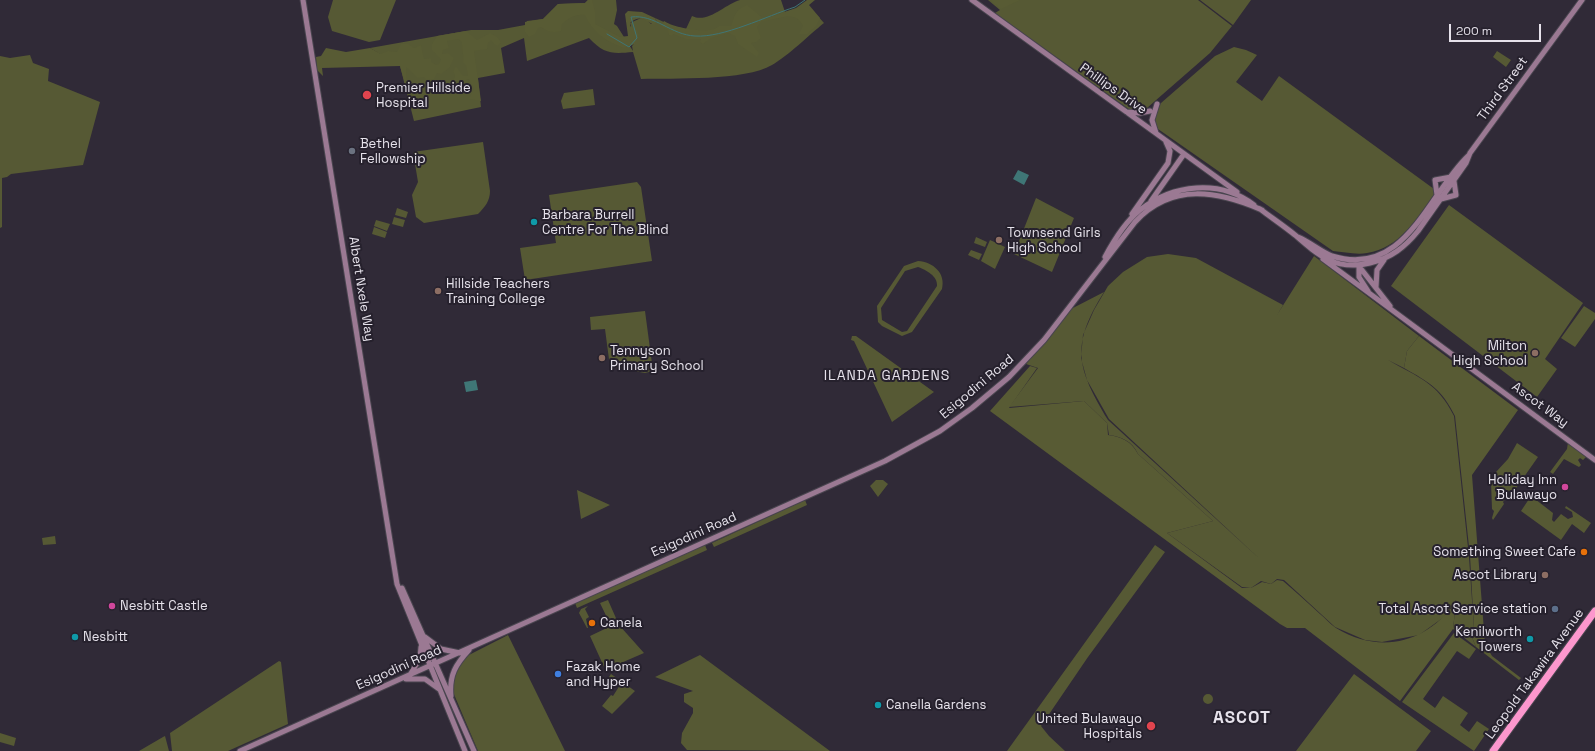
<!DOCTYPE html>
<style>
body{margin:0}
#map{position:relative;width:1595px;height:751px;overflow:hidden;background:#302a37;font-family:"Space Grotesk",sans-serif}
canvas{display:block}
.scale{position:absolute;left:1449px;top:24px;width:92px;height:18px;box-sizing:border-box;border:2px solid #e6e2eb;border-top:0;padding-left:5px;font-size:12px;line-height:14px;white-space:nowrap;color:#e6e2eb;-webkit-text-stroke:3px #26212d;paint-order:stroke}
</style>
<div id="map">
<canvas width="1595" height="751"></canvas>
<div class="scale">200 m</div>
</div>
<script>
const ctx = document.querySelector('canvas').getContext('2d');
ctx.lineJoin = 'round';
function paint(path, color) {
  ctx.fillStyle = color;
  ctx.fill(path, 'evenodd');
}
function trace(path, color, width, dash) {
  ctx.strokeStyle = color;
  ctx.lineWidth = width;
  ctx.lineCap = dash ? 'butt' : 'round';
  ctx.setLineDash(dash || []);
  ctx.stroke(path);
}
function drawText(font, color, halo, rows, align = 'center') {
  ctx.font = font + ' "Space Grotesk",sans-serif';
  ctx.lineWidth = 4;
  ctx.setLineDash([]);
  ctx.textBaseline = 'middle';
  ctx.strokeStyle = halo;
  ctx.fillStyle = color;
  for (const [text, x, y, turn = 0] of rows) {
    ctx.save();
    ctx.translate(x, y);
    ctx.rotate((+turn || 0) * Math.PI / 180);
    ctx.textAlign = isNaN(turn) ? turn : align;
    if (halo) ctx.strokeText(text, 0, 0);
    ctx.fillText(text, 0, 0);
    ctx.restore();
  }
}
paint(new Path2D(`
 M333,0h63l-16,40 -11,2 -37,-11 -4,-14z
 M588,0h28l1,10 -3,14 3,2 16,25 -1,-5 3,-3 -5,-20 11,-5 5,1 5,5 6,-2 -2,-4 20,9 11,2 6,-13c16,8 33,-12 48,-16 12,0 28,0 41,0l4,12 23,-7 16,18c-15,12 -36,33 -52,42 -27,16 -99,13 -131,14l-8,-27c-21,2 -29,2 -44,-14l-62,23 -3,-23 -23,10 4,25 -27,5 3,29 -67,14 -14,-55 -30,-18 101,-18h27l27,-5 2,-4 16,-2 15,-15 27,-1z
 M988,0h210l34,26 -22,27 -63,55 -7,3 -10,-1 -135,-97 5,-3z
 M1200,0h51l-18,25z
 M1234,47l12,3 11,5 -21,27 26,19 17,-25 155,113 1,4c-18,25 -35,55 -68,60 -10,2 -24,-1 -34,-2l-175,-122 -4,-11 7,-15 54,-47z
 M1497,51l14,9 -5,7 -13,-10z
 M30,55l3,8 16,6 -1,12 52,21 -17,63 -72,9 -4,3 -5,1v49l-2,1v-172l10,2z
 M593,89l2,16 -32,4 -2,-8 3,-8z
 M483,142l7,49c0,10 -5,16 -12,23l-54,9 -8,-6 -4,-22 6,-13 -5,-30z
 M637,182l4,5 11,74 -127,19 -5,-32 36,-5 -7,-48z
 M1036,198l38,20 -22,54 -38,-18z
 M1449,205l134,98 -38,56 12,10 -20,28 -146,-111z
 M397,208l11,4 -2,6 -11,-3z
 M394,217l11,3 -2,7 -11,-3z
 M376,220l14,4 -3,7 -13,-5z
 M374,227l13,5 -2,6 -13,-4z
 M976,237l11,5 -2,5 -11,-4z
 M990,240l15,7 -10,22 -14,-8z
 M971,250l11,4 -3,6 -11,-5z
 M1168,254l28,4 87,47 -6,10 37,-59 105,80 -12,15 -3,17 -16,-8c31,18 49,22 66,56l15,141 5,72 -5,1 7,17 -23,-18 3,-27 2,10 -2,-12 -12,17 -25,18 -37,7 -17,-2 -30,-13 -51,-47 -7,-1 -6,5 -10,-3 -10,7 -9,-1 -75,-54 46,-12 -75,-67c-6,-13 -16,-17 -29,-19l-2,-12 -23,-22 -75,6 29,-39 -12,-4 45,-55 33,-17c-34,54 -27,76 4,128l154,141 -153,-142 -22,-39 -6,-22 2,-23 11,-25 14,-24 15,-14 24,-15z
 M918,261c15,1 28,12 24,28l-30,43 -10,4 -20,-10 -4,-4 -1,-16 27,-40zM918,267c8,3 20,9 19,19l-30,45 -5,1 -20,-12 -1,-12 24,-37z
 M1584,306l11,7v6l-20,28 -14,-9z
 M645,311l8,60 -8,2 -35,-6 -5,-38 -14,1 -1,-13z
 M852,336h4l78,56 -42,30 -38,-81 -3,-1z
 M1568,442l18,15 -3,3 -3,-2 -2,2 3,5 -2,2 -15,-8 -11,15 -3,-2 17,-23z
 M1517,443l21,14 -26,37 -2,-1 -7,9 1,2 -11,16 -1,-2 2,-7 -2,-2 -1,-27 5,-10 12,-13z
 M876,480h7l5,4 -10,13 -8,-11z
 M577,490l33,15 -29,14z
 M1531,496l22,17 -1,7 2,2 7,-8 7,5 5,-2 -1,-5 -7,-4 1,-2 25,17 -7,10 -12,-9 -11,16 -40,-29z
 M805,500l2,5 -93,42 -2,-4z
 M55,536l1,8 -13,1 -1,-7z
 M705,545l2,5 -130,58 -2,-5z
 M1155,545l10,7 -77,105 -47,69 8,10 16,15h-58z
 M608,600l11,25 25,28 -37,16h-2l-15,-33 21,-10 -11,-23z
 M588,606l-3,3 4,8 -3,2 2,9h-1l-8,-15 2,-4z
 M1454,633l22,16 -7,10 -12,-8 -34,48 12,9 8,-12 25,17 -8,12 9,7 8,-11 12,8 -15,22 -72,-49z
 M508,635l57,116h-87l-25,-59 2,-20 12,-16z
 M700,655l130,96 -143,-1 -6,-7 1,-10 11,-20v-5l-9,-6v-8l9,-3 -38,-14z
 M279,661l2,1 7,62 -60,27h-56l-2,-18z
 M611,674l24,17 -23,23 -10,-8 9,-11 2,1 7,-11 -7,-5 -2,4 -6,-1z
 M1354,674l77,57 -15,20h-120z
 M1203 699a5 5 0 1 1 10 0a5 5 0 1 1-10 0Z
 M0,733l16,5 -2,8 -14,-4z
 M165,736l4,15h-30l24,-14z`), '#565934');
paint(new Path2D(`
 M588,0h4l3,12v12l25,13 8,-1 -3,-22 3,-3 14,1 13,6 2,4 -3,3c-9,-4 -13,-11 -24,-2v3l7,4 2,5 -4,9 -11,4c-17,-6 -32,-16 -39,-33 -10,-1 -16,3 -23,9l-1,7c-8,2 -13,1 -20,-4l-3,1 -3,6 -6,3 -4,-5v-10l18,-3 15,-15 27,-1z
 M807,0h8l-6,5 11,13 -4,8 -9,8h-8l4,-8c-8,-18 -27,-5 -41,-5l-5,6 4,11 -5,4 -5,1 8,10 -2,4 -19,-13 -3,-8 -7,-3 -17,5 -8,6 -3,-2 1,-3h-15l-13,-5 -1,2 -3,-1 -1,-5 -7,-4 3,-5c10,7 47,14 55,5h12c3,-10 5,-17 16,-21l17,14 32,-11z
 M990,0h30l-19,9z
 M466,31l11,9 13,-7 7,4 4,5 -3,4 -4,-2 -3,-4 -3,3 -1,6 -13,2 7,50 -12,-2 5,-10 -5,-10 -8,3 -8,-1 2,-5 -2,-5 3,-5 7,10h5l-2,-11 -3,-2c1,-8 -1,-13 -1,-20l-3,-4 -12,2 2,7 -6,2 -1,4 6,-1 6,5 -4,9 -9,7 -4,-1 -3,6 -7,1 -3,-3 -6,1 -12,-11 1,24 -7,-25 -78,2 1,8 -6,-6 -1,-13 5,-1 5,-8 20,4 24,-4 11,6 7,-3 9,1 4,-8h7l6,4 7,-3 3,14 7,-1v4l5,3 3,-1 2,-5 -9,-9v-6l5,-8z
 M1419,336l99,74 -46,65 13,169 7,12 29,22 -2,2 -43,-33 -7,-17 5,-1 -4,-73 -15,-140c-14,-28 -25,-33 -51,-48l3,-17z
 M1030,366l7,2 -28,40 75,-7 23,22 1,12c14,2 23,6 30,19l75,67 -46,12 75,55h9l11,-6 9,2 6,-4 6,1c13,11 25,22 37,33 5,4 10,10 16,14 45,27 90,15 120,-26l-3,27 -53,72 -95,-73h-18l-7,-4 -290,-213z`), '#585b34');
paint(new Path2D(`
 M1018,170l11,5 -5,10 -11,-6z
 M476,380l2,10 -12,2 -2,-10z`), '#3f7676');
trace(new Path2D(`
 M607,34l22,13 8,-9 -6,-21c24,-3 40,18 64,19 28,2 72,-20 100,-29l10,-7`), '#3f7676', 1);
const secondary = new Path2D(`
 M303,0l94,584 68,167
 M972,0l265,192
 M1127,112l13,1 10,-2
 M1156,133l-4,-13 5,-16
 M1437,195l-2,-15 16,-3
 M1441,199l15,-4 -2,-14
 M1151,201l33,-47
 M1260,209c12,9 24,17 35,26 24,21 41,36 75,28 21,-5 35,-16 48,-32l48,-68 4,-10 11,-15 101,-138
 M1132,214l36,-51 2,-12 -4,-9
 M1298,237c12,5 22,14 34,19 73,23 96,-62 136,-100
 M1105,257c9,-17 20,-35 35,-47 33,-26 80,-31 114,-5
 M1323,259l272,201
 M1358,265l32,41
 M1359,266v11l9,14
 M1376,287l1,-17 7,-10
 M402,588l72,163
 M425,637l16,12 19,4
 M410,675l10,-17 1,-11
 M406,679h19l14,10
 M451,696c-2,-21 5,-32 18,-46
 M240,751l645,-290 55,-30 32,-23 37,-31 35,-37 91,-118c37,-40 83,-31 127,-12`);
const highway = new Path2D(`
 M1493,751l102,-140`);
trace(secondary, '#49454f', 7);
trace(highway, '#49454f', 9);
trace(secondary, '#9b7993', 5);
trace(highway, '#fc97cd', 7);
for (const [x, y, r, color] of [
 [367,95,5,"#e0444e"],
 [352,151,4,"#6b7280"],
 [534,222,4,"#0f9aa8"],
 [999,240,4,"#8d6e63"],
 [438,291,4,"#8d6e63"],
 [1535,353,4,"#8d6e63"],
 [602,358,4,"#8d6e63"],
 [1565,487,4,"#d1479c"],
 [1584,552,4,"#e8710a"],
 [1545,575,4,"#8d6e63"],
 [112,606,4,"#d1479c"],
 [1555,609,4,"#5c6f8a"],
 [592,623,4,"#e8710a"],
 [75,637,4,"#0f9aa8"],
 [1530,639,4,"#0f9aa8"],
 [558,674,4,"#3f7fe0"],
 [878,705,4,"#0f9aa8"],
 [1151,726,5,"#e0444e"]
]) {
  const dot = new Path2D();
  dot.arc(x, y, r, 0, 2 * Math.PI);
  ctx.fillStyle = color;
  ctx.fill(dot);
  trace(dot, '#26212d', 1.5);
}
drawText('13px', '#e6e2eb', '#26212d', [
 ["Premier Hillside",376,88],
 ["Hospital",376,103],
 ["Bethel",360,144],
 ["Fellowship",360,159],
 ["Barbara Burrell",542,215],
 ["Centre For The Blind",542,230],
 ["Townsend Girls",1007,233],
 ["High School",1007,248],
 ["Hillside Teachers",446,284],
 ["Training College",446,299],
 ["Milton",1527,346,"right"],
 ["High School",1527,361,"right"],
 ["Tennyson",610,351],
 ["Primary School",610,366],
 ["Holiday Inn",1557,480,"right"],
 ["Bulawayo",1557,495,"right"],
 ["Something Sweet Cafe",1576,552,"right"],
 ["Ascot Library",1537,575,"right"],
 ["Nesbitt Castle",120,606],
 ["Total Ascot Service station",1547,609,"right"],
 ["Canela",600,623],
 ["Kenilworth",1522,632,"right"],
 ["Towers",1522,647,"right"],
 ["Nesbitt",83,637],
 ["Fazak Home",566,667],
 ["and Hyper",566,682],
 ["Canella Gardens",886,705],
 ["United Bulawayo",1142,719,"right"],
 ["Hospitals",1142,734,"right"]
], 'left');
drawText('13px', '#e6e2eb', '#26212d', [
 ["Phillips Drive",1113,89,35],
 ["Third Street",1503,89,-54],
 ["Albert Nxele Way",361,289,81],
 ["Esigodini Road",977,387,-40],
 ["Ascot Way",1540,405,36],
 ["Esigodini Road",694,535,-24],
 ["Esigodini Road",399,668,-24],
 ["Leopold Takawira Avenue",1535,674,-54]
]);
ctx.letterSpacing = '1px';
drawText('14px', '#e6e2eb', '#26212d', [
 ["ILANDA GARDENS",887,376]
]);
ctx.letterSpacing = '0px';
ctx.letterSpacing = '1px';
drawText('bold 17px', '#e6e2eb', '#26212d', [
 ["ASCOT",1242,718]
]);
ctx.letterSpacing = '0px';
</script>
